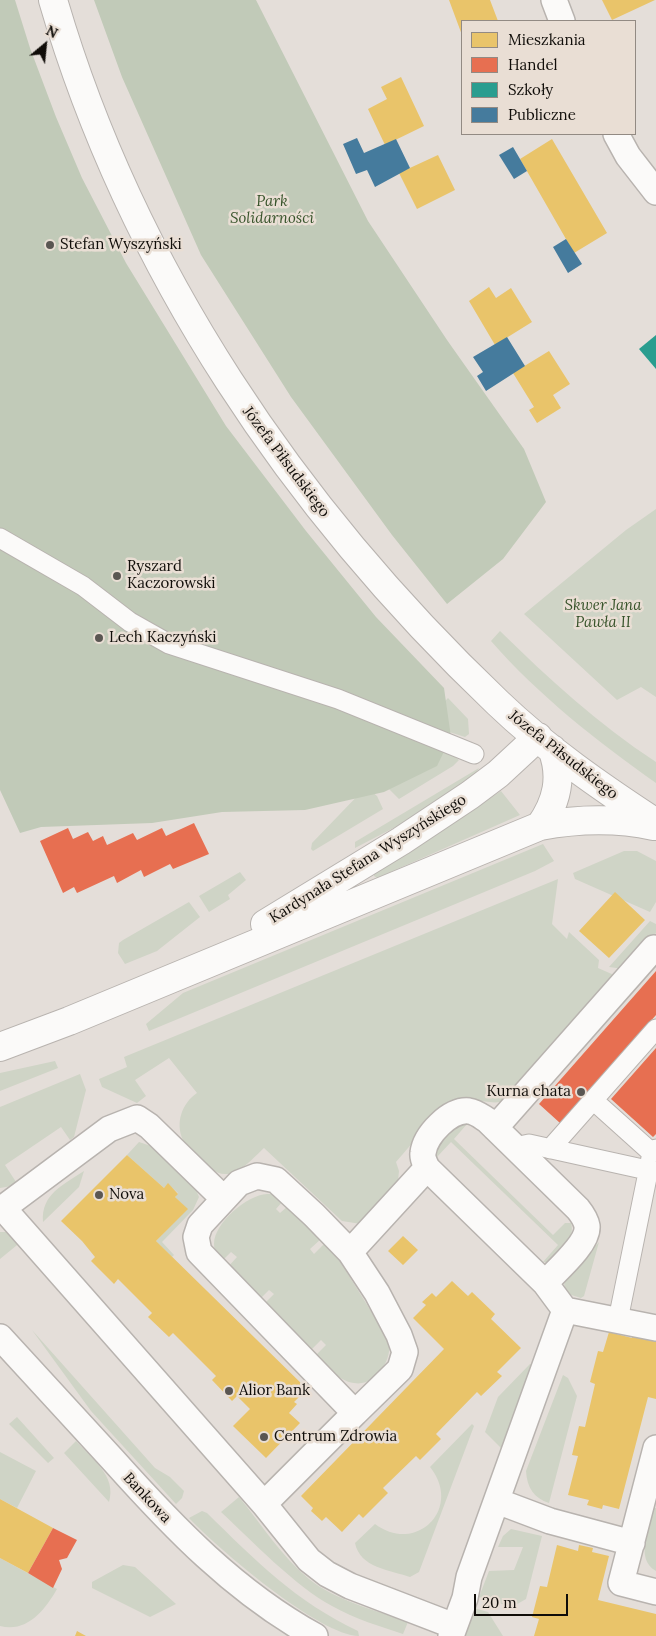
<!DOCTYPE html>
<meta charset="utf-8">
<style>
body{margin:0}
#map{position:relative;width:656px;height:1636px;overflow:hidden;background:#e4ded9;font-family:Lora,serif}
canvas{display:block}
.legend{position:absolute;left:461px;top:20px;width:175px;height:115px;box-sizing:border-box;background:#e9ded4;border:1px solid #928a83;margin:0;padding:6px 9px;list-style:none;font-size:15px;color:#100d09}
.legend li{display:flex;align-items:center;gap:10px;height:25px}
.legend b{width:25px;border:1px solid #928a83}
.north{position:absolute;left:20px;top:20px;width:50px;height:50px;-webkit-text-stroke:4px #e9ded4;paint-order:stroke;rotate:28deg;font-size:14px;font-weight:700;line-height:20px;text-align:center;color:#100d09}
.north::after{content:'';display:block;margin:auto;width:18px;height:22px;background:#100d09;clip-path:polygon(50% 0,100% 100%,50% 72%,0 100%)}
.scale{position:absolute;left:474px;top:1594px;width:94px;height:22px;box-sizing:border-box;border:2px solid #100d09;border-top:0;padding-left:6px;font-size:15px;line-height:18px;white-space:nowrap;color:#100d09;-webkit-text-stroke:4px #e9ded4;paint-order:stroke}
</style>
<div id="map">
<canvas width="656" height="1636"></canvas>
<ul class="legend">
<li><b style="height:14px;background:#e9c46a"></b>Mieszkania</li>
<li><b style="height:14px;background:#e76f51"></b>Handel</li>
<li><b style="height:14px;background:#2a9d8f"></b>Szkoły</li>
<li><b style="height:14px;background:#457b9d"></b>Publiczne</li>
</ul>
<div class="north">N</div>
<div class="scale">20 m</div>
</div>
<script>
const ctx = document.querySelector('canvas').getContext('2d');
ctx.lineJoin = 'round';
function paint(path, color) {
  ctx.fillStyle = color;
  ctx.fill(path, 'evenodd');
}
function trace(path, color, width, dash) {
  ctx.strokeStyle = color;
  ctx.lineWidth = width;
  ctx.lineCap = dash ? 'butt' : 'round';
  ctx.setLineDash(dash || []);
  ctx.stroke(path);
}
function drawText(font, color, halo, rows, align = 'center') {
  ctx.font = font + ' Lora,serif';
  ctx.lineWidth = 5;
  ctx.setLineDash([]);
  ctx.textBaseline = 'middle';
  ctx.strokeStyle = halo;
  ctx.fillStyle = color;
  for (const [text, x, y, turn = 0] of rows) {
    ctx.save();
    ctx.translate(x, y);
    ctx.rotate((+turn || 0) * Math.PI / 180);
    ctx.textAlign = isNaN(turn) ? turn : align;
    if (halo) ctx.strokeText(text, 0, 0);
    ctx.fillText(text, 0, 0);
    ctx.restore();
  }
}
paint(new Path2D(`
 M656,509v188l-15,-10 -24,13 -93,-86 102,-84z
 M500,631c49,48 98,93 156,131v21c-58,-41 -118,-88 -165,-142z
 M448,698l20,21 1,15 -4,3 -41,-13z
 M412,739l39,15 8,6 -6,6 -54,33 -13,-13z
 M479,768l-4,7 -68,46 -52,27v-6z
 M366,787l11,9 6,13 -70,42 -2,-2 1,-6z
 M501,791l19,24 -143,63 -3,-2v-3z
 M543,844l11,17 -19,10 -386,160 -3,-7 37,-31z
 M624,851h13l19,10v41l-6,10 -75,-33 -2,-6z
 M240,872l6,8 -18,15 2,4 -21,13 -10,-16z
 M558,879l-6,45 15,15 2,-7 30,28 -1,8 16,7 -109,126c-13,4 -24,-2 -35,0 -32,5 -53,38 -74,61l3,9 -1,10 -37,43 -19,-3 -78,-73c-10,9 -23,25 -37,26 -11,1 -18,-7 -26,-14 -5,-6 -15,-13 -18,-20 -8,-17 -1,-37 14,-47l-28,-35 -34,22 11,16 -9,7 -35,-16 -3,-8 28,-12 -3,-10z
 M189,902l11,15 -43,34 -32,13 -7,-11 1,-10 4,-3z
 M650,921l6,3v9l-32,36 -15,-2z
 M55,1061l3,7 -58,23v-18z
 M80,1074l6,16 -12,47 -4,3 -9,-13 -56,38 13,20 -18,3v-81z
 M464,1123l3,1 -13,15 99,96 12,-12h6c5,17 -12,28 -23,39h-5l15,-17 -107,-103 -14,15c-4,-17 14,-29 27,-34z
 M139,1142l12,4 45,44 3,7 -6,13 -31,32 12,13 -2,2 -16,-16 31,-32 -12,-12 3,-4 -10,-9 -4,4 -37,-33z
 M84,1171l-5,16 -36,35c-2,-28 20,-37 41,-51z
 M267,1194h6l10,7 -7,8 4,4 8,-7 33,33 -11,10 4,5 11,-11 11,12 53,85c4,19 -13,47 -35,43 -16,-2 -27,-17 -38,-28l10,-10 -5,-5 -10,10 -47,-46 10,-10 -5,-4 -9,9 -33,-31 10,-11 -6,-5 -10,10c-3,-6 -7,-10 -7,-18 0,-21 33,-49 53,-50z
 M0,1232h9l13,9 -22,18z
 M599,1242l-15,54 -3,2 -16,-5 -1,-13z
 M32,1330l123,138 15,9 14,14 -2,7 -6,6 -85,-93z
 M530,1364l5,2 -32,84 -18,-18 13,-35z
 M563,1375l5,3 9,18 -28,107c-15,-5 -22,-15 -23,-32z
 M17,1417l37,41 -6,5 -39,-39z
 M472,1424l2,2 -55,146 -9,5c-20,-7 -50,-9 -55,-34l20,-19c42,31 88,-16 55,-57z
 M76,1441c16,18 41,35 33,61l-45,-49z
 M0,1452l36,19 -19,37 -17,-9z
 M239,1497c22,27 43,60 70,82 27,22 67,31 99,43l-5,12c-24,-8 -48,-15 -71,-28 -37,-20 -80,-65 -111,-94z
 M654,1508h2v63c-22,-12 -6,-45 -2,-63z
 M202,1511l5,2c49,48 88,88 151,118l1,5c-39,0 -142,-88 -170,-118z
 M511,1529l31,7 -16,63 -14,8 -33,-10 10,-26 25,-1 9,-23h-25l5,-11z
 M0,1558l57,31c-12,21 -30,44 -57,37z
 M123,1565l12,2 41,37 -26,13 -58,-29v-6z
 M474,1608l14,4 15,24h-38z`), '#cfd4c6');
paint(new Path2D(`
 M0,0h15l15,48 26,69 26,61 44,85 100,163 80,105 70,86 68,71 7,49 -14,29 -53,26 -79,18 -83,2 -70,11 -111,4 -21,6 -20,-43z
 M94,0h162l112,221 79,119 77,109 22,53 -43,57 -56,45 -55,-69 -101,-138 -90,-142 -79,-178z`), '#c1cab8');
paint(new Path2D(`
 M449,0h41l8,21h-36v14z
 M602,0h53l-43,20z
 M401,77l23,49 -39,19 -17,-36 19,-10 -6,-12z
 M552,139l55,94 -33,20 -54,-94z
 M438,155l17,35 -38,19 -18,-36z
 M489,287l7,11 15,-10 21,34 -37,23 -26,-44z
 M549,351l21,33 -17,11 8,13 -24,15 -8,-13 5,-3 -21,-34z
 M615,892l30,28 -36,38 -30,-27z
 M127,1155l37,33 4,-5 10,11 -3,3 13,12 -32,32 151,148 -13,13 3,2 -8,9 11,10 -34,35 -33,-32 17,-17 -13,-13 -5,5 -20,-21 4,-4 -43,-43 -4,4 -21,-20 4,-4 -34,-34 -4,5 -23,-23 4,-4 -13,-16 -21,-20z
 M403,1236l15,14 -15,15 -15,-14z
 M452,1281l16,15 4,-4 23,22 -4,5 30,29 -24,24 5,4 -21,20 -4,-4 -41,42 5,5 -21,21 -4,-4 -33,32 5,5 -25,25 -4,-4 -17,18 -16,-15 -4,4 -11,-10 2,-3 -12,-12 143,-147 -31,-31 13,-13 -4,-3 10,-9 4,4z
 M609,1332l23,6 1,-6 23,6v61l-8,-2 -29,112 -16,-4 -1,4 -15,-4 2,-5 -21,-5 10,-39 -6,-1 7,-29 6,1 10,-43 -5,-2 8,-31 5,1z
 M0,1499l53,29 -25,45 -28,-15z
 M557,1545l21,6 1,-6 14,3 -1,4 17,4 -11,44 58,14v22h-122l5,-17 -7,-2 8,-31 7,1z
 M77,1631l9,5h-11z`), '#e9c46a');
paint(new Path2D(`
 M194,823l15,31 -36,15 -3,-5 -26,13 -3,-7 -24,13 -3,-7 -37,17 -3,-6 -11,6 -23,-52 28,-13 5,11 15,-7 5,9 10,-5 4,9 26,-12 4,7 25,-12 4,8z
 M656,971v44l-96,108 -21,-19z
 M656,1048v86l-3,3 -42,-38z
 M53,1528l24,12 -10,18 -8,2 3,9 -9,19 -25,-15z`), '#e76f51');
paint(new Path2D(`
 M656,335v34l-17,-20z`), '#2a9d8f');
paint(new Path2D(`
 M357,138l7,15 32,-14 14,29 -35,19 -8,-17 -11,4 -13,-30z
 M513,147l14,24 -13,8 -15,-24z
 M566,239l16,25 -14,9 -15,-26z
 M507,337l18,29 -39,25 -9,-15 6,-4 -10,-15z`), '#457b9d');
const pedestrian = new Path2D(`
 M0,538l83,48 47,36 39,22 169,55 136,55
 M593,1100l59,53
 M515,1147l14,-3 127,28
 M550,1149l106,-120
 M618,1320l34,-167 4,-4`);
const minor = new Path2D(`
 M554,0l8,21
 M616,134l12,22 28,36
 M495,1128l159,-180
 M3,1208l106,-79 28,-11 12,8 74,72
 M0,1210l3,-2 261,296 45,56 18,14 23,12 104,40
 M350,1252l27,41 22,42 6,17 -5,17 -45,44
 M565,1310l91,18
 M0,1337c38,41 75,82 113,123 60,67 122,132 202,176
 M656,1448l-35,135 35,9
 M497,1501l53,20 82,22
 M264,1504l91,-91 -156,-161 -3,-15 4,-12 39,-42 18,-7 19,4 38,35 36,37 77,-84
 M451,1636l14,-38 4,-21 96,-267 -20,-27 -118,-115c-2,-5 -5,-10 -4,-15 2,-18 27,-44 46,-42 7,1 13,6 18,9l91,89c4,5 8,11 9,17 2,17 -31,45 -42,57`);
const tertiary = new Path2D(`
 M53,0c79,271 242,510 445,703 48,46 103,84 158,120
 M540,826c17,-24 23,-49 12,-77
 M265,924l136,-83 69,-46 28,-21 40,-37
 M0,1047l69,-26 471,-195c37,-7 77,-8 114,0`);
trace(pedestrian, '#b8b3af', 21);
trace(minor, '#b8b3af', 28);
trace(tertiary, '#b8b3af', 30);
trace(pedestrian, '#fbfaf9', 19);
trace(minor, '#fbfaf9', 25);
trace(tertiary, '#fbfaf9', 28);
for (const [x, y, r, color] of [
 [50,245,5,"#5a5652"],
 [117,576,5,"#5a5652"],
 [99,638,5,"#5a5652"],
 [581,1092,5,"#5a5652"],
 [99,1195,5,"#5a5652"],
 [229,1391,5,"#5a5652"],
 [264,1437,5,"#5a5652"]
]) {
  const dot = new Path2D();
  dot.arc(x, y, r, 0, 2 * Math.PI);
  ctx.fillStyle = color;
  ctx.fill(dot);
  trace(dot, '#e9ded4', 2);
}
drawText('italic 15px', '#37532a', '#e9ded4', [
 ["Park",272,202],
 ["Solidarności",272,219],
 ["Skwer Jana",603,606],
 ["Pawła II",603,623]
]);
drawText('15px', '#100d09', '#e9ded4', [
 ["Stefan Wyszyński",60,245],
 ["Ryszard",127,567],
 ["Kaczorowski",127,584],
 ["Lech Kaczyński",109,638],
 ["Kurna chata",571,1092,"right"],
 ["Nova",109,1195],
 ["Alior Bank",239,1391],
 ["Centrum Zdrowia",274,1437]
], 'left');
drawText('15px', '#100d09', '#e9ded4', [
 ["Józefa Piłsudskiego",286,462,53],
 ["Józefa Piłsudskiego",563,755,38],
 ["Kardynała Stefana Wyszyńskiego",368,859,-32],
 ["Bankowa",147,1498,47]
]);
</script>
